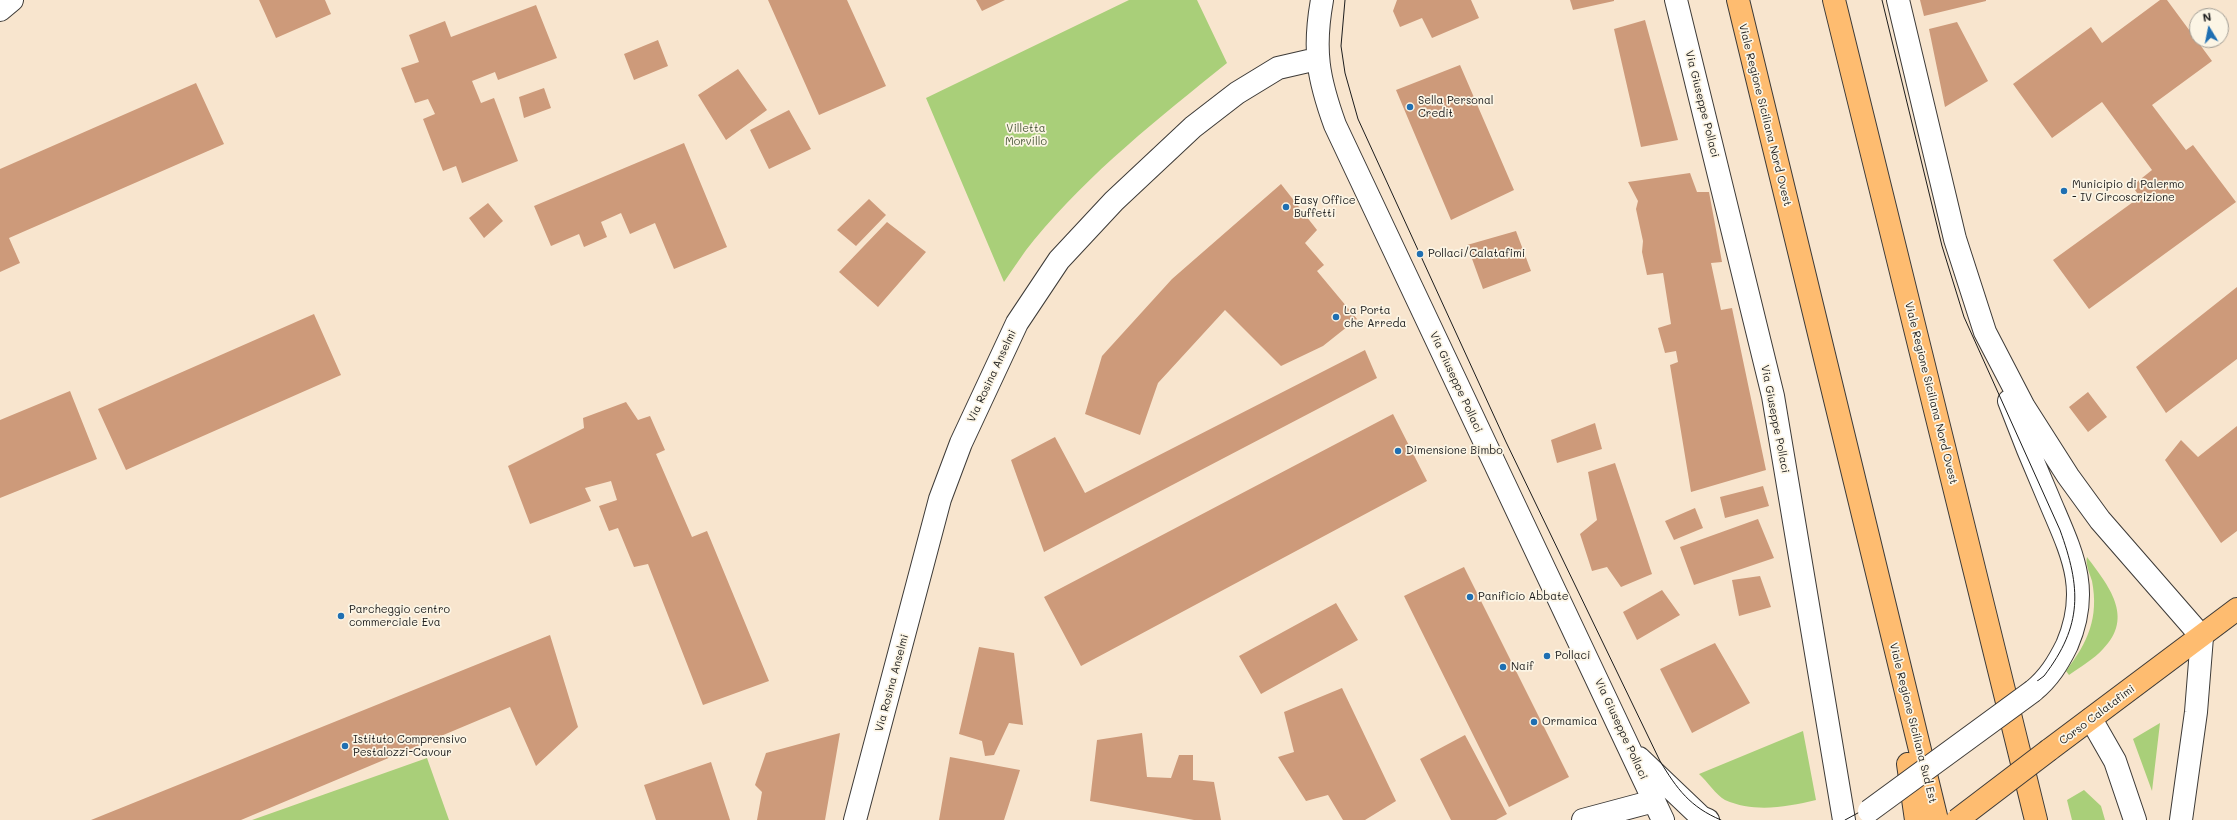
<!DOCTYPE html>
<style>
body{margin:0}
#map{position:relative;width:2237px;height:820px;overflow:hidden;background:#f8e5ce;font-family:Mali,sans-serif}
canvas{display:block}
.north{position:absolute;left:2189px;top:8px;width:40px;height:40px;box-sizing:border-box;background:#fcf5e5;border:1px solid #a29e95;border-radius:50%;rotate:350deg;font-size:11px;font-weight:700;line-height:16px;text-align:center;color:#1c1c1c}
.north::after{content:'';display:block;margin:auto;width:14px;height:18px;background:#1f6fb2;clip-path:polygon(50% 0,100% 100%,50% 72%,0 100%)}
</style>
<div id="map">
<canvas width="2237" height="820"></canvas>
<div class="north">N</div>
</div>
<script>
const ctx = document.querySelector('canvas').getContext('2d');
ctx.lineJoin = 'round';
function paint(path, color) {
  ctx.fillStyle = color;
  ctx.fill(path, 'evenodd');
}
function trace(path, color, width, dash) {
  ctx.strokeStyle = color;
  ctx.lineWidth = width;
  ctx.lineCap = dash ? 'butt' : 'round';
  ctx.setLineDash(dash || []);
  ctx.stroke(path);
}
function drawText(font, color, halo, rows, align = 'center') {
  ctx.font = font + ' Mali,sans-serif';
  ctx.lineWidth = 3.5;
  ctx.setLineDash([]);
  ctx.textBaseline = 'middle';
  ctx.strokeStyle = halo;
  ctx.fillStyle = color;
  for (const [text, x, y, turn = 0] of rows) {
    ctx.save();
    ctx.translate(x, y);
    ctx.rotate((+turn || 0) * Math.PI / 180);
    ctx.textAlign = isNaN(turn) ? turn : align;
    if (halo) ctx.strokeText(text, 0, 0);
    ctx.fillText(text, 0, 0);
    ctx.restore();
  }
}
paint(new Path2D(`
 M1129,0h68l30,63c-68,55 -137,109 -193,177 -11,13 -20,28 -30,42l-78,-184z
 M2087,557c21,28 48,60 16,92 -9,10 -23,18 -34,26l-3,-4c22,-29 33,-53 26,-90 -2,-7 -7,-17 -5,-24z
 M2160,723l-8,68 -19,-52z
 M1803,731l13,69c-30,7 -61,13 -91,0 -9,-5 -18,-19 -26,-26z
 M427,758l22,62h-197z
 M2084,790l17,16 4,14h-33l-5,-20z`), '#a9cf79');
paint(new Path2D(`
 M259,0h66l6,14 -55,24z
 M768,0h79l39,86 -67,29z
 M976,0h29l-23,11z
 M1397,0h74l8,18 -47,20 -10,-20 -22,9 -7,-16z
 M1570,0h44v1l-41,9z
 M1920,0h66v1l-62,15z
 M2160,0h7l45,61 -60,44 34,45 7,-5 43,57 -147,107 -36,-49 87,-63 -8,-11 20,-16 -50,-68 -50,36 -39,-54 78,-57 11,16z
 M536,5l21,53 -59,22 -3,-8 -23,9 9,22 13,-5 24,63 -56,22 -6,-17 -13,5 -20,-52 12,-5 -7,-15 -13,4 -14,-35 18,-6 -10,-27 36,-14 6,16z
 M1645,20l33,120 -37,7 -27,-118z
 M1957,22l31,59 -43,26 -16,-78z
 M658,40l10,26 -34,14 -10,-26z
 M1460,65l54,125 -63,30 -55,-130z
 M738,69l29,41 -41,30 -28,-45z
 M196,83l28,61 -215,94 11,25 -20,9v-103z
 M544,88l7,20 -27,10 -5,-21z
 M789,110l22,39 -42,20 -19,-39z
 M684,143l43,104 -53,22 -19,-46 -25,11 -9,-21 -20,9 6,15 -23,10 -5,-13 -28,12 -17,-40z
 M1690,173l7,19h12l13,70 -11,1 10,47 11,-2 34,162 -75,22 -21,-127 8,-3 -2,-11 -11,2 -7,-25 13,-4 -8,-51 -16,2 -5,-23 1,-11 -7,-32 2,-8 -10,-19z
 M1281,184l36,46 -12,13 19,22 -7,6 40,48 -34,27 -42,20 -56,-56 -67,73 -18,52 -55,-21 17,-58 70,-77z
 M869,199l17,16 -30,31 -19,-16z
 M488,203l15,18 -19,17 -15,-20z
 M887,222l39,30 -48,55 -39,-35z
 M1516,231l15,40 -48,18 -16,-44z
 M2237,287v72l-71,54 -30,-46z
 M314,314l27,61 -215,95 -28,-61z
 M1365,350l12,28 -333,174 -33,-92 44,-23 30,56z
 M70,391l27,68 -97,39v-78z
 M2088,392l19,25 -19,15 -19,-25z
 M626,402l12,18 12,-4 15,34 -9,4 36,83 15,-6 62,150 -66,24 -55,-141 -14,3 -16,-39 -9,3 -10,-25 18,-6 -6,-19 -26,7 6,13 -61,23 -22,-58 76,-38 -1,-10z
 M1393,414l34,67 -346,185 -37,-69z
 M1595,423l7,26 -45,14 -6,-23z
 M2237,426v105l-16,12 -56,-83 16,-20 17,17z
 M1615,463l37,111 -31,13 -14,-20 -15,4 -12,-37 17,-14 -9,-48z
 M1763,486l6,20 -44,12 -5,-21z
 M1695,508l8,20 -29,12 -9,-19z
 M1758,519l16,39 -80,27 -14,-38z
 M1464,567l105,210 -60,30 -105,-211z
 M1760,576l11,31 -32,9 -7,-36z
 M1662,590l18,25 -43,25 -14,-28z
 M1336,603l22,37 -97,54 -22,-38z
 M550,635l28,92 -42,39 -26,-59 -269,113h-150z
 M1715,643l35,60 -58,30 -32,-64z
 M979,647l35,6 9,72 -14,-2 -15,32 -9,1 -3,-15 -23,-7z
 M1342,688l54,113 -31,19h-22l-15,-25 -22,6 -28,-44 16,-5 -10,-40z
 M840,733l-15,87h-68l5,-28 -7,-7 11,-32z
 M1142,733l5,44 24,1 8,-23h14v25l21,2 7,38h-27l-104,-19 7,-61z
 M1465,735l42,79 -11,6h-45l-31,-61z
 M950,757l70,13 -16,50h-65z
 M711,762l19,58h-74l-12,-35z`), '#cd9a7a');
const minor = new Path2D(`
 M1322,0c-9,50 -4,78 13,125l328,695
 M1676,0l97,396 71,424
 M1898,0l57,239 30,93 39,75 44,69 32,44 102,117 -6,75 -15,108
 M0,10l12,-10
 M2009,401c12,32 25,64 39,96 22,53 44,90 19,148 -9,18 -18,33 -34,46
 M2091,719l24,42 20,59
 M1639,758l62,59 7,3
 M855,820l85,-321 21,-56 56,-120 42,-63 55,-59 79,-74 44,-34 41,-25 39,-9
 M1583,820l71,-19`);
const major = new Path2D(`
 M1738,0l199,820
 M1834,0l202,820
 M2049,750l188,-141
 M1908,764l8,56`);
trace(minor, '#3d3a37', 24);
trace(major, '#3d3a37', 24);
trace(minor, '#fff', 22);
trace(major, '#febc70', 22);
trace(new Path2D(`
 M1345,0l-4,46 4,27 13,46 148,323 154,319c17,28 30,46 61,59
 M1845,820l22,-12 177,-132c39,-51 37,-88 16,-146l-96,-213 -22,-71 -60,-246`), '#1c1c1c', 1);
const minorBridge = new Path2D(`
 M1869,811l164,-120`);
const majorBridge = new Path2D(`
 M1957,820l92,-70`);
trace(minorBridge, '#3d3a37', 24, []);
trace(majorBridge, '#3d3a37', 24, []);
trace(minorBridge, '#fff', 22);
trace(majorBridge, '#febc70', 22);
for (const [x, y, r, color] of [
 [1410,107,4,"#1f6fb2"],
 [2064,191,4,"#1f6fb2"],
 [1286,207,4,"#1f6fb2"],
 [1420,254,4,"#1f6fb2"],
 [1336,317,4,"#1f6fb2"],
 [1398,451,4,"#1f6fb2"],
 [1470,597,4,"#1f6fb2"],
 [341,616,4,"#1f6fb2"],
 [1547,656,4,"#1f6fb2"],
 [1503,667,4,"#1f6fb2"],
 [1534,722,4,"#1f6fb2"],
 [345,746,4,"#1f6fb2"]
]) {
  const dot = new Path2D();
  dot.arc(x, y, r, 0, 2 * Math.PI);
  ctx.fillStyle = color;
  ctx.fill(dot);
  trace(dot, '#fcf5e5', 1.5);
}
drawText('11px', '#1c1c1c', '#fcf5e5', [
 ["Sella Personal",1418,101],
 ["Credit",1418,114],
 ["Municipio di Palermo",2072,185],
 ["- IV Circoscrizione",2072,198],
 ["Easy Office",1294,201],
 ["Buffetti",1294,214],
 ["Pollaci/Calatafimi",1428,254],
 ["La Porta",1344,311],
 ["che Arreda",1344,324],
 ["Dimensione Bimbo",1406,451],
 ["Panificio Abbate",1478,597],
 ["Parcheggio centro",349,610],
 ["commerciale Eva",349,623],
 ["Pollaci",1555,656],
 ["Naif",1511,667],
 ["Ormamica",1542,722],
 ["Istituto Comprensivo",353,740],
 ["Pestalozzi-Cavour",353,753]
], 'left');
drawText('11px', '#1c1c1c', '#fcf5e5', [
 ["Via Giuseppe Pollaci",1702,104,76],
 ["Viale Regione Siciliana Nord Ovest",1765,115,76],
 ["Via Rosina Anselmi",992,376,-65],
 ["Via Giuseppe Pollaci",1456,382,65],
 ["Viale Regione Siciliana Nord Ovest",1931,393,76],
 ["Via Giuseppe Pollaci",1775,419,79],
 ["Via Rosina Anselmi",892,683,-75],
 ["Corso Calatafimi",2097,715,-37],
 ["Viale Regione Siciliana Sud Est",1913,723,76],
 ["Via Giuseppe Pollaci",1621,729,65]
]);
drawText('11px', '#4d5b3d', '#fcf5e5', [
 ["Villetta",1026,129],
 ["Morvillo",1026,142]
]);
</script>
